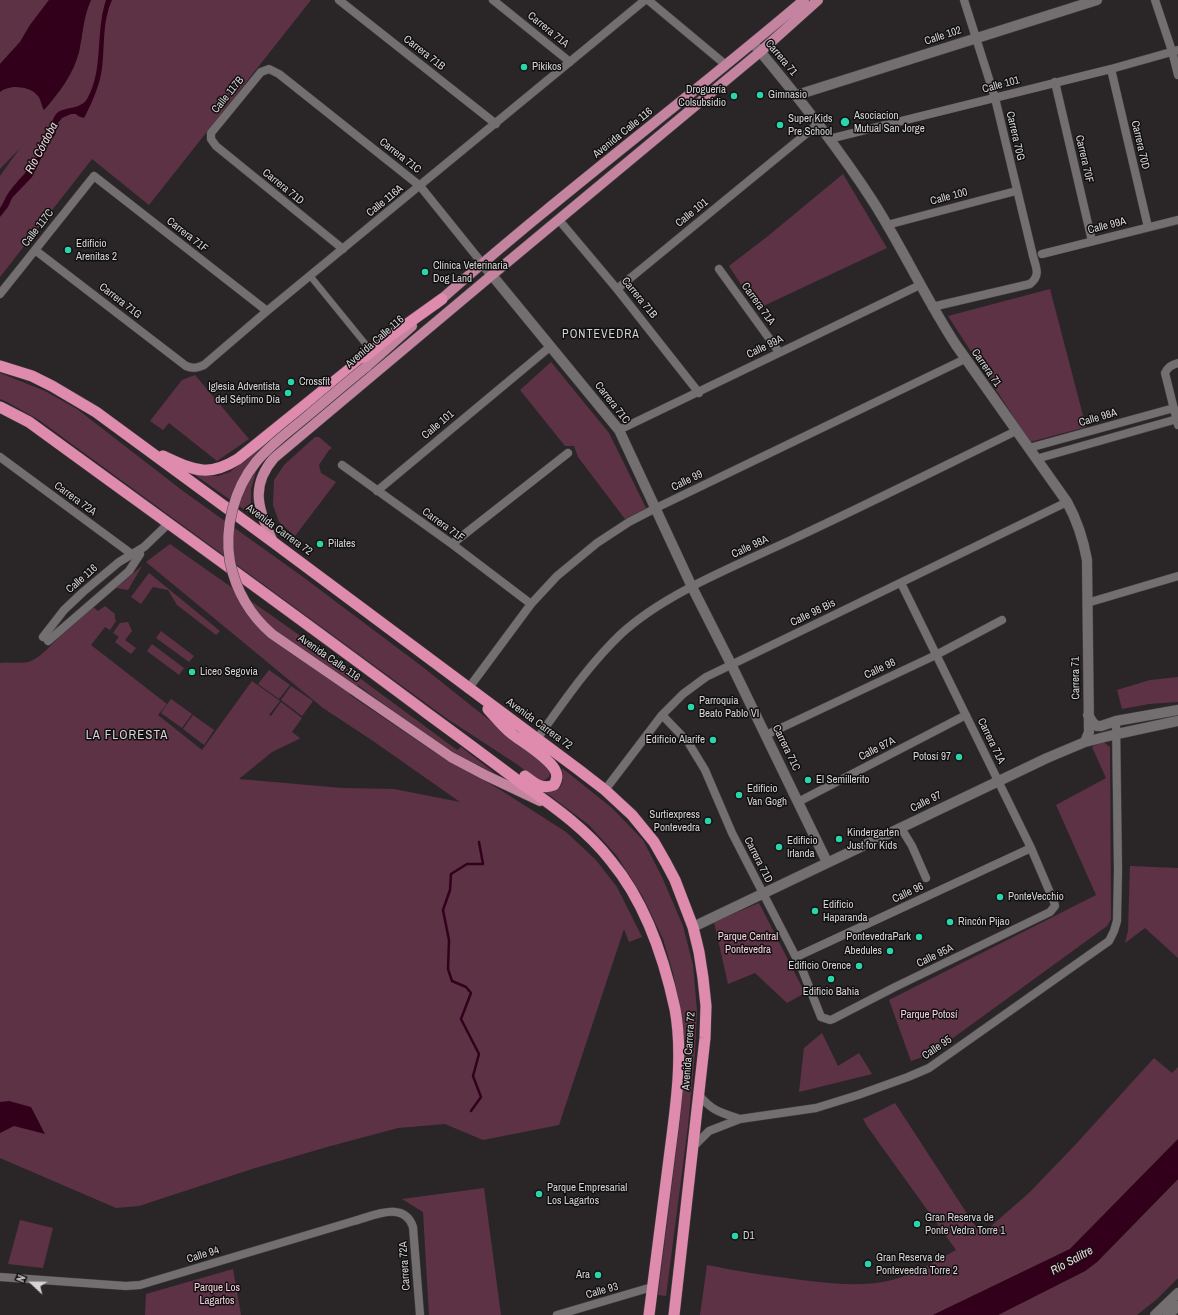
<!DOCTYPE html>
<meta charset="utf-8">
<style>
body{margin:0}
#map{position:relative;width:1178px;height:1315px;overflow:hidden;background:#2a2628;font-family:"Archivo Narrow",sans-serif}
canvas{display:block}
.north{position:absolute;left:12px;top:1263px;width:40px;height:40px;-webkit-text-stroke:3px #111010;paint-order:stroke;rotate:292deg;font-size:11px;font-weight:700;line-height:16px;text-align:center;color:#d6d3d4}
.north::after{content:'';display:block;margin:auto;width:14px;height:18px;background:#d6d3d4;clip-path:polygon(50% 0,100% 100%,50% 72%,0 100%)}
</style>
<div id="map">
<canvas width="1178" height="1315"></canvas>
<div class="north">N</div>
</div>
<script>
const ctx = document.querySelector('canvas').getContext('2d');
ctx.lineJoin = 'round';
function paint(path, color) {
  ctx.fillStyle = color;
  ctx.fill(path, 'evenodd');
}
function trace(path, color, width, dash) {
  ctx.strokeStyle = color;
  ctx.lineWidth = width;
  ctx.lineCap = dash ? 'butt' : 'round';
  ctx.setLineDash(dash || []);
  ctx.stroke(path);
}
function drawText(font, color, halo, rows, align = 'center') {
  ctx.font = font + ' "Archivo Narrow",sans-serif';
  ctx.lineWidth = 3;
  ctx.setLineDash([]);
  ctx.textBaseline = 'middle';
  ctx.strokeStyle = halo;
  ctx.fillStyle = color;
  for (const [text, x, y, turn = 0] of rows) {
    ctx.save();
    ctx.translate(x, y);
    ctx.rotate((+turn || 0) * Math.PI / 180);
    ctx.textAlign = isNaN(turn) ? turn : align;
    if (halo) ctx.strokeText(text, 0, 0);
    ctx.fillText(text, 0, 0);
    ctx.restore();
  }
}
paint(new Path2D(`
 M0,0h49l-19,25 -10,17 -20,22z
 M91,0h220l-162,205 -57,-46 -92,118v-101l20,-28 -20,21v-77c9,-8 31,-6 38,4 3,4 3,10 6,14 15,-17 30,-36 35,-58 4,-19 4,-34 12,-52z
 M843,174l44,74 -130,61 -28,-43 39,-30z
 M1050,289l36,138 -56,15 -82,-126z
 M551,362l58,71 37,75 -21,11 -47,-62 -4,-11h-9l-45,-56z
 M0,373l45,18 32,18 106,82 120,86 121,91 119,95 7,9 -1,5 -6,4 -7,-3 -21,-15 -69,-45 -407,-298 -32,-18 -7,-3z
 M195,375l54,64 -32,22 -48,-38 -6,7 -13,-9 32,-41z
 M282,430l7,8 -24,19 -9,15 -5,17v17l8,14 -64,-45 23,1 12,-4z
 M315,437h4l13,11 -3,2 -10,15 2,8 15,9 -41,54 -16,-14 -6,-17 1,-25 10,-15z
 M170,544l176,124 111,82 4,-3 35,27 -36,-18 -36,-22 -66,-49 -8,10 90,61 59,33 67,43 30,28 21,27 25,50 -13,5 -5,-13 -65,196 -76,15 -38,-16 -47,4 -71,19 -75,22 -113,37 -23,2 -116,-50v-495c10,-2 21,2 31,-2 10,-4 23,-19 31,-27 10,-9 21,-18 31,-27l5,4 7,-5 10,8v4l1,3 -6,9 -5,-3 -14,18 76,59 -9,11 44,35 50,-69 28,20 -11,14 2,1 10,-14 21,16 -10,14 8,6 -1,1 -27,13 -33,27 103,9 52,1 66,13 -87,-61 -50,-33 -177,-146z
 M142,566l-14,24 -12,-2z
 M149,573l71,58 -4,4 -39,-30 -9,-15 -15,-3 -12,17 -10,-7z
 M128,622l4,9 -7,9 11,8 -5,6 -16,-12 4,-5 -6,-4 7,-10z
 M161,631l33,25 -5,6 -33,-24z
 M152,644l32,24 -5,7 -32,-24z
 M269,670l21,15 -11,14 -21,-15z
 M1178,677v25l-29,2 -27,5 -5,-19 33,-10z
 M291,686l22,15 -11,15 -21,-16z
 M171,699l21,15 -10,14 -21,-15z
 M193,715l21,15 -10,15 -21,-16z
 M1102,741l8,6 1,172 -4,7 -176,128 -20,7 -22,-61 207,-105 -40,-90 50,-27 -14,-31z
 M562,768l50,40 31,32 19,37 21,49 10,39 4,46 -2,41 -7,74 -22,170 -8,-1 22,-175 5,-70 -6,-46 -6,-31 -10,-34 -20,-42 -26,-41 -28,-31 -45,-34c19,1 20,-6 18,-23z
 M1130,866l48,2v90l-33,-30 -20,15 3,-12z
 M759,903l46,90 -18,10 -32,-30 -27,11 -14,-62z
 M822,1033l16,33 21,-13 13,21 -73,18 5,-44z
 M1154,1058l18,15 6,-6v72l-108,110 -137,66h-233l7,-50c34,7 69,12 103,16 27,3 56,6 82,-1 23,-6 44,-19 64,-30l-89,-124 -4,-7 32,-16 86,132 49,-43 46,-48z
 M1178,1179v99l-21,21 -20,16h-139l87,-44 12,-9z
 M484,1188l17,127h-72l-6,-103 -21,-13z
 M20,1220l33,8 -10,40 -35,-4z
 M233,1269l8,46h-96l1,-21z`), '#5e3245');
paint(new Path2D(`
 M49,0h42c-8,18 -8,33 -12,52 -6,22 -20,41 -35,58 -2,-4 -3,-11 -6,-14 -7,-10 -29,-12 -38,-4v-28l20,-22 10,-17z
 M106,0h6c-10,22 -7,45 -10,68 -2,17 -10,35 -18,50l-6,-2 -2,-2h-5l-9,4 -4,5 -3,12 -6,7 -17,35 -20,21 -4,9 -8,10v-9c4,-5 5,-11 9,-16 9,-12 20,-22 28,-35l-2,-4c4,-7 11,-13 14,-20 4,-7 2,-14 8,-20 9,-7 23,-3 30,-14 17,-29 8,-67 19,-99z
 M9,1101l22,6 14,27 -31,-8 -14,7v-31z
 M1178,1139v40l-81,83 -12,9 -87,44h-65l137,-66z`), '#32001a');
trace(new Path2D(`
 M471,1111l10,-14 -8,-21 6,-22 -18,-35 10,-26 -5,-6 -14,-6 -4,-12 1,-29 -6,-30 7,-20 1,-16 16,-10h16l-4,-22`), '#32001a', 2.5);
const pedestrian = new Path2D(`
 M311,277l61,75`);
const minor = new Path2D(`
 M339,0l157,124
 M493,0l77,62
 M648,0l78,65
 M1155,0l17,51 6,24
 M1111,69l37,158
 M1055,82l37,159
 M829,139l282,-70 67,-19
 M559,220l58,69 82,104
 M887,225l129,-34
 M343,249l-127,-103 -5,-7v-6l50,-61 8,-3 10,5 141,112 62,77
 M35,250l151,116c7,3 11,2 18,-1l63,-54 378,-311
 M1042,254l136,-34
 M719,269l60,83
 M617,289l201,-165
 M0,294l94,-118 173,135
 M932,307l98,-23c11,-9 6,-16 3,-28l-38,-158 -31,-98
 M1178,363c-7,2 -10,4 -13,10l13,52
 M619,430l301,-145
 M1029,448l145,-40
 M0,457l137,101
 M1036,459l141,-40
 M342,465l110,79 79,60
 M377,491l174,-145
 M452,544l116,-91
 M1087,603l91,-27
 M43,637l21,-27 19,-18 36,-30 25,-15 25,-24
 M48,641l81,-70 11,-17
 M468,689l63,-85 26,-28 40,-33 32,-21 27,-14 309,-149
 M662,715l26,27 17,28 27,63 70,136 19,48 9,3 3,-1 62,-32 155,-75 5,-6 -1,-4 -23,-54 -130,-265
 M766,735l170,-80 66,-35
 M537,739c26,-36 52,-75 85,-106 45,-41 116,-68 171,-94 75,-35 149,-72 223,-108
 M605,790l57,-75 21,-21 23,-17 361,-175
 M798,802l168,-87
 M901,828l11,18 14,32
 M796,957l235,-109
 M699,1095c13,16 22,18 41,24
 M693,1147l16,-16 31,-12 76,-11 42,-13 50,-18 21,-9 180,-127 5,-10 3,-10 1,-50 -2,-150
 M0,1277l126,9 14,-1 214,-64c19,-5 50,-21 59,6l7,88
 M557,1315l95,-28`);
const tertiary = new Path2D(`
 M753,43c43,51 85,104 121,160 29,46 52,96 82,142l111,157c11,20 16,36 20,58l2,172 -4,10
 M797,95l300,-95
 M482,263l137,167 73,157 39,77 96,198
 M1088,715l5,8 4,3h4l15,-5 62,-11
 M693,927l354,-169 38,-16 32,-8 61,-13
 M1155,1315l23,-22
 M1168,1315l10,-9`);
const primary = new Path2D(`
 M436,304c119,-106 247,-201 368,-304
 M366,367l46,-41
 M273,542c-14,-32 -24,-55 1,-84l218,-183 268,-223 58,-52
 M358,693l93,64 34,18 55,26`);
const trunk = new Path2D(`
 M0,366l32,10 20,10 44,26 177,130 306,228 26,20 27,25 22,27 12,21 9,17 18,47 6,25 4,26 3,28 -1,32 -31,277
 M0,407l29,15c133,97 267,193 399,292 33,24 65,48 97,72 31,22 63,45 86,75 34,41 53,97 64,148 9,49 0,102 -6,150 -7,52 -13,104 -20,156
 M163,456c31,14 44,22 75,3l155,-125 49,-35
 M488,709c8,9 15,18 24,25 12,9 36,23 43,36 3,5 2,10 -1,15 -12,5 -20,-2 -29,-9`);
trace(pedestrian, '#454243', 7);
trace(minor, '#454243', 9);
trace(tertiary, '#454243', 11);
trace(primary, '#454243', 11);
trace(trunk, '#454243', 12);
trace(pedestrian, '#736f71', 6);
trace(minor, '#736f71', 8);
trace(tertiary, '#736f71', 10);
trace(primary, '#c4849f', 10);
trace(trunk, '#df8bae', 11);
const primaryBridge = new Path2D(`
 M358,693l-86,-59c-22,-19 -36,-43 -42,-72 -6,-34 4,-73 26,-100 14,-17 32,-30 49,-44 20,-17 40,-34 61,-51`);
trace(primaryBridge, '#454243', 11, []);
trace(primaryBridge, '#c4849f', 10);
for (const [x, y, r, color] of [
 [524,67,4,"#2bd5ac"],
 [760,95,4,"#2bd5ac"],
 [734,96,4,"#2bd5ac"],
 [845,122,5,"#2bd5ac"],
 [780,125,4,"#2bd5ac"],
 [68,250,4,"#2bd5ac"],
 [425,272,4,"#2bd5ac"],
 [291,382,4,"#2bd5ac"],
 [288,393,4,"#2bd5ac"],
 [320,544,4,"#2bd5ac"],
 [192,672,4,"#2bd5ac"],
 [691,707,4,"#2bd5ac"],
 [713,740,4,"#2bd5ac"],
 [959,757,4,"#2bd5ac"],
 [808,780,4,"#2bd5ac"],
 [739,795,4,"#2bd5ac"],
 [708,821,4,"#2bd5ac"],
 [839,839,4,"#2bd5ac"],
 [779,847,4,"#2bd5ac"],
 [1000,897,4,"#2bd5ac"],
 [815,911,4,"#2bd5ac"],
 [950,922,4,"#2bd5ac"],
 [919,937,4,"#2bd5ac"],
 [890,951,4,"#2bd5ac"],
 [859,966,4,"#2bd5ac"],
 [831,979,4,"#2bd5ac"],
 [539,1194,4,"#2bd5ac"],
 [917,1224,4,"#2bd5ac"],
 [735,1236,4,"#2bd5ac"],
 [868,1264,4,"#2bd5ac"],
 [598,1275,4,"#2bd5ac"]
]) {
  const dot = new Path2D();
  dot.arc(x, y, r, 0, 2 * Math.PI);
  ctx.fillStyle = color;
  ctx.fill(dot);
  trace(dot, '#111010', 1.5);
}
drawText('11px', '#d6d3d4', '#111010', [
 ["Carrera 71A",548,30,39],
 ["Calle 102",943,36,-18],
 ["Carrera 71B",424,53,38],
 ["Carrera 71",781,58,50],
 ["Calle 101",1001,85,-15],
 ["Calle 117B",228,95,-51],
 ["Avenida Calle 116",623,133,-39],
 ["Carrera 70G",1015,136,77],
 ["Carrera 70D",1140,145,77],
 ["Carrera 71C",400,156,38],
 ["Carrera 70F",1084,159,77],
 ["Carrera 71D",283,187,39],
 ["Calle 100",949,197,-15],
 ["Calle 116A",385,201,-39],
 ["Calle 101",692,213,-39],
 ["Calle 99A",1107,226,-14],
 ["Calle 117C",38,228,-52],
 ["Carrera 71F",187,235,38],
 ["Carrera 71B",639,298,51],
 ["Carrera 71G",120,301,38],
 ["Carrera 71A",758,304,54],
 ["Avenida Calle 116",375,342,-41],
 ["Calle 99A",765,347,-26],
 ["Carrera 71",986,368,55],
 ["Carrera 71C",612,403,52],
 ["Calle 98A",1098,418,-16],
 ["Calle 101",438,425,-40],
 ["Calle 99",687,481,-26],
 ["Carrera 72A",75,499,36],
 ["Carrera 71F",443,525,36],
 ["Avenida Carrera 72",279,530,36],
 ["Calle 98A",750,547,-25],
 ["Calle 116",82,579,-41],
 ["Calle 98 Bis",813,613,-26],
 ["Avenida Calle 116",329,658,35],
 ["Calle 98",880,669,-25],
 ["Carrera 71",1076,678,-91],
 ["Avenida Carrera 72",539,724,36],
 ["Carrera 71A",991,741,64],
 ["Carrera 71C",786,748,64],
 ["Calle 97A",877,749,-27],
 ["Calle 97",926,802,-26],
 ["Carrera 71D",758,860,63],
 ["Calle 96",908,893,-25],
 ["Calle 95A",935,956,-26],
 ["Calle 95",937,1048,-34],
 ["Avenida Carrera 72",689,1051,-86],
 ["Calle 94",203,1255,-17],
 ["Carrera 72A",405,1266,-94],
 ["Calle 93",602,1291,-16]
]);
drawText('11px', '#d6d3d4', '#111010', [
 ["Pikikos",532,67],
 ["Droguería",726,90,"right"],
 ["Colsubsidio",726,103,"right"],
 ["Gimnasio",768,95],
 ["Asociacion",854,116],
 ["Mutual San Jorge",854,129],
 ["Super Kids",788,119],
 ["Pre School",788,132],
 ["Edificio",76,244],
 ["Arenitas 2",76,257],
 ["Clínica Veterinaria",433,266],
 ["Dog Land",433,279],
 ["Crossfit",299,382],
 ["Iglesia Adventista",280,387,"right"],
 ["del Séptimo Día",280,400,"right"],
 ["Pilates",328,544],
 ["Liceo Segovia",200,672],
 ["Parroquia",699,701],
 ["Beato Pablo VI",699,714],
 ["Edificio Alarife",705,740,"right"],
 ["Potosí 97",951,757,"right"],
 ["El Semillerito",816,780],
 ["Edificio",747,789],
 ["Van Gogh",747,802],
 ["Surtiexpress",700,815,"right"],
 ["Pontevedra",700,828,"right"],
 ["Kindergarten",847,833],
 ["Just for Kids",847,846],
 ["Edificio",787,841],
 ["Irlanda",787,854],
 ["PonteVecchio",1008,897],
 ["Edificio",823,905],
 ["Haparanda",823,918],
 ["Rincón Pijao",958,922],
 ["PontevedraPark",911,937,"right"],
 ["Abedules",882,951,"right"],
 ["Edificio Orence",851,966,"right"],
 ["Edificio Bahia",831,992,"center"],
 ["Parque Empresarial",547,1188],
 ["Los Lagartos",547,1201],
 ["Gran Reserva de",925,1218],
 ["Ponte Vedra Torre 1",925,1231],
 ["D1",743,1236],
 ["Gran Reserva de",876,1258],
 ["Ponteveedra Torre 2",876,1271],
 ["Ara",590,1275,"right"]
], 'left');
drawText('11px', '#f5cfdd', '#111010', [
 ["Parque Central",748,937],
 ["Pontevedra",748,950],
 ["Parque Potosí",929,1015],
 ["Parque Los",217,1288],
 ["Lagartos",217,1301]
]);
drawText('italic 12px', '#f7d1df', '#111010', [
 ["Río Córdoba",42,148,-62],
 ["Río Salitre",1072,1261,-29]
]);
ctx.letterSpacing = '1px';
drawText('12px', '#d6d3d4', '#111010', [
 ["PONTEVEDRA",601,335]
]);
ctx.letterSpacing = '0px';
ctx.letterSpacing = '1px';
drawText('13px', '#d6d3d4', '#111010', [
 ["LA FLORESTA",127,736]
]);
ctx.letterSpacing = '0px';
</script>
